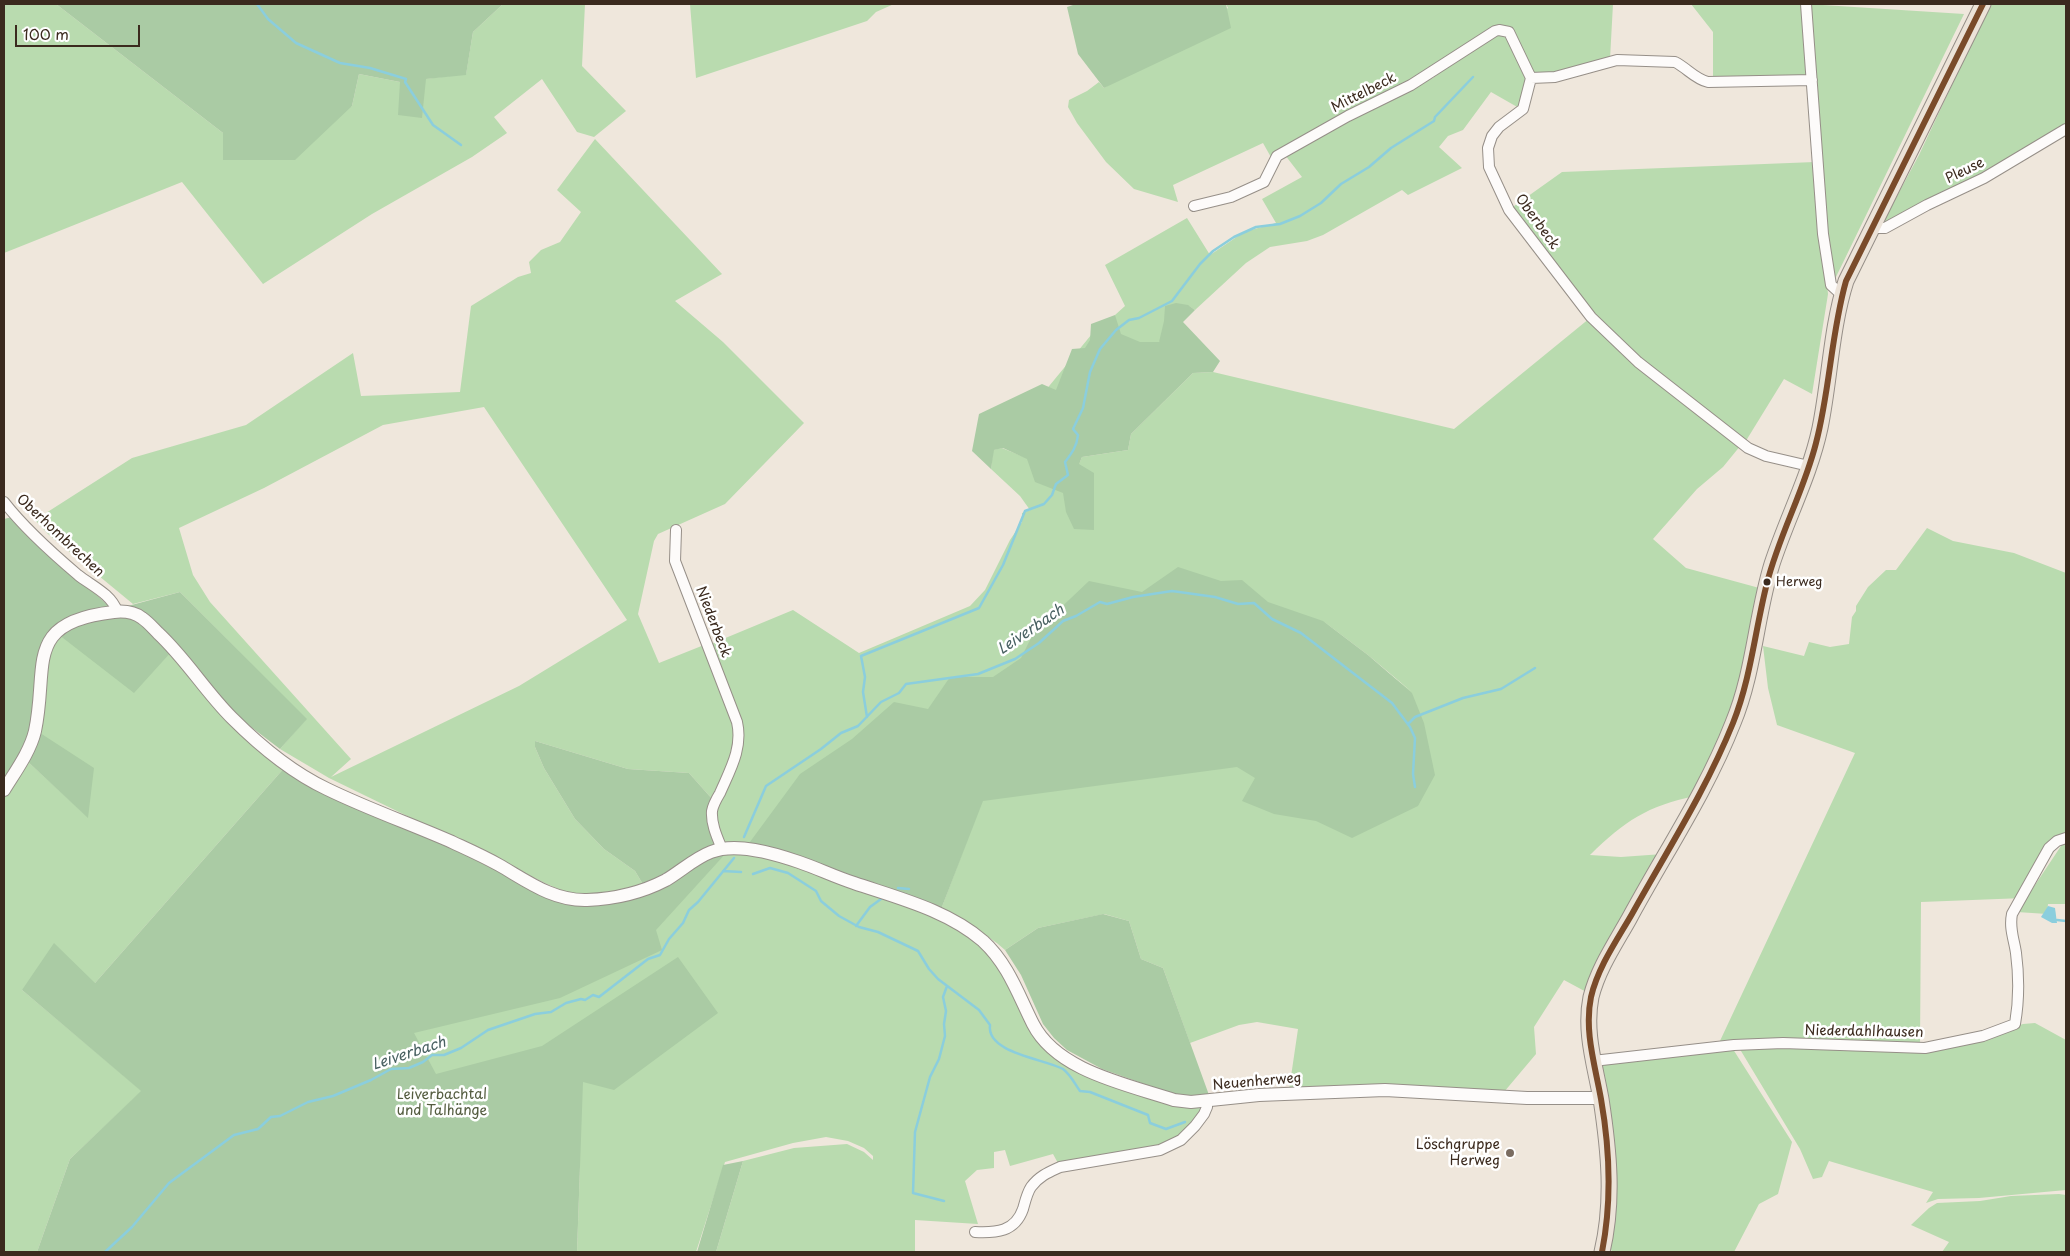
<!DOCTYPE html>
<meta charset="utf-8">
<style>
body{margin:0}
#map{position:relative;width:2070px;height:1256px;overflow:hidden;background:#efe7dc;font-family:"Playpen Sans",sans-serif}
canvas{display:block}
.frame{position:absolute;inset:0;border:5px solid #3b2a1e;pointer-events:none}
.scale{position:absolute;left:15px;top:25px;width:125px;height:22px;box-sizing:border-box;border:2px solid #3b2a1e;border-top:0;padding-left:6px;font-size:15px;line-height:18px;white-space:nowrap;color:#3b2a1e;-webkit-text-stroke:4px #fff;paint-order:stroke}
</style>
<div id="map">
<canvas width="2070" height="1256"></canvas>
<div class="frame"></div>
<div class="scale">100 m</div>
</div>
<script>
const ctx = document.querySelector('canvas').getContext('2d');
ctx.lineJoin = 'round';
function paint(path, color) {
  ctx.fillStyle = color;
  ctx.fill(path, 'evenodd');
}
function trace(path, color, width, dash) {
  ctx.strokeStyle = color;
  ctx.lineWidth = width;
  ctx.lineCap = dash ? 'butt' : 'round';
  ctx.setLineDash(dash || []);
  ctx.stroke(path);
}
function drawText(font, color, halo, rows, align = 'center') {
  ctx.font = font + ' "Playpen Sans",sans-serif';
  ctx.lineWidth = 5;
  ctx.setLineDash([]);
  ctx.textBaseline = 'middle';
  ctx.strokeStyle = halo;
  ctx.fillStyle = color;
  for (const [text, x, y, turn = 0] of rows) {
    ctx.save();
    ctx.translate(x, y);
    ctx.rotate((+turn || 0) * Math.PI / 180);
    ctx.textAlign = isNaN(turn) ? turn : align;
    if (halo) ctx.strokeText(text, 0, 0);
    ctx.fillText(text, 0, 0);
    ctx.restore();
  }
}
paint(new Path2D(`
 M4,4h52l167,129v27l129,-54 7,-32 41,8 66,-8 7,-42 30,-28h82l-3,62 44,45 -32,26 -17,-5 -35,-53 -48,38 13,16 -35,24 -100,57 -109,70 -81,-102 -178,71z
 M690,4h204l-18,8 -9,9 -171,57z
 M1226,4h387l-3,55 -81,22 -10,27 -28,-16 -28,38 -15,6 -9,11 23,21 -54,27 -6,-5 -79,45 -16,6 -37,6 -24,16 -51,47 -6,-4 -30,36 -55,46 -25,76 3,-7 46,-7 3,-16 62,-61 20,-1 241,57 136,-111 151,127 -18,22 -26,22 -44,50 33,29 77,21 -17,82 -51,125c-48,10 -70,25 -105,59l31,2 42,-3 -73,140 -26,-14 -30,47 2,27 -32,38 -215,-2 9,-61 -41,-7 -18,3 -49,18 -27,-75 -22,-9 -12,-38 -25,-7 -66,14 -33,22c-20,-18 -41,-28 -65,-38l40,-106 -51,107 54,33 75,114 143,46 1,3 -12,20 -31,20 -100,16 -6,-11 -43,12 -5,-16 -11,2v16l-17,2 -12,11 13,43 -63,-4v32h-199l27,-91 51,-13 53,-4 17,8 9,8v-4l-9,-8 -16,-7 -22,-4 -33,6 -68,19 -29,90h-119l3,-87 -541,87 488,-307 197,-103 -6,-12 -5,-19 25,-50 -2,-56 -25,-61 82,-34 66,43 111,-47 15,-16 25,-50 12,-18v-9l8,-3 -10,-14 -29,-27 2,-19 9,-2 22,9 12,-55 60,-73 19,-12v-2l10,-9 -20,-41 82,-47 23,37 34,-23 32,-9 -14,-24 40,-22 -17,-22 135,-72 13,-5 49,-39 -210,120 -9,-16 -90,42 5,17 -44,-13 -28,-27 -29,-39 -9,-16 1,-7 18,-9 12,-9 5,6 124,-80zM1323,621l45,34 44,37z
 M1691,4h113l4,74 -95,3v-49z
 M1807,4l157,10 -130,267 -9,-38z
 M1990,4h76v123l-54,33 -130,64 37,-69z
 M595,139l127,135 -47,27 48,41 81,81 -79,81 -67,30 -4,7 -16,73 21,49 45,-18 34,87 -6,28 -19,40 -24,-27 -61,-4 -93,-28v6l9,21 31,51 29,30 31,22 9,15 -66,11 -29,-12 -220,-107 -49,-29 26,-30 -126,-127 -47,12 -85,-70 -13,-14 97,-62 114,-33 107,-72 8,43 99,-4 11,-86 47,-29 13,-4 -2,-11 12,-12 19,-8 21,-30 -24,-22zM484,407l143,213 -108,66 -188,91 20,-18 -141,-157 -17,-27 -14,-47 85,-40 119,-63z
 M1815,162l13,132 -16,100 -28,-15 -40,65 -128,-103 -106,-132 52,-37z
 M1927,528l26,13 61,12 52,20v266l-5,1 -37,58 -103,4 -1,144 -201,-3 136,-290 -78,-28 -9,-37 -5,-42 41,10 5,-14 21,5 19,-3 3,-27 4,-6v-5l12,-19 18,-17h10z
 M59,636l113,15 113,116 -190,216 -73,7 120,101 -72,68 -33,93h-33v-456l22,-36 62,57 -50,-85 7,-71z
 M2063,843h3v61h-18l-1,10 -30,-2z
 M2035,1023l31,17v150l-87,8 -41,1 -12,4 7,-11 -104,-31 -7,16 -9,2 -13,-30 -62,-103 220,-2 65,-20z
 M1731,1046l61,96 -14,52 -19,10 -25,48h-122l-5,-13 -12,-177z
 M2059,1194l7,1v57h-124l7,-10 -38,-17 18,-17 8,-5 43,-2 31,-5z`), '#b9dbaf');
paint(new Path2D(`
 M56,4h447l-30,28 -7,43 -40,4 -4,39 -24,-3 2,-33 -41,-8 -7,32 -57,54h-72v-27z
 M1076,4h150l5,24 -127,60 -26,-34 -11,-47z
 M1176,303l12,2 7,5 -12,12 37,39 -7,11 -20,1 -62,61 -3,16 -46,7 -3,7 15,9v57l-20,-1 -8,-17 -3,-19 -28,-11 -8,-23 -24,-11 -9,2 -3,19 -19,-18 7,-37 63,-30 14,6 16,-41 13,-1 5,-8 1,-16 24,-9 6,19 19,8h19l5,-21 1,-15z
 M12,517l101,93 67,-18 127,127 -27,30 -46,-35 -62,-63 -38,42 -80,-62 -20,98 60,39 -6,50 -62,-58 -22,26v-267z
 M1178,567l43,14 21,-1 26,22 55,19 45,34 44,38 12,30 11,52 -17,31 -66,32 -36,-17 -42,-7 -32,-13 13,-23 -18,-11 -254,34 -43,111 -193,-66 53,-72 52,-35 42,-37 34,7 22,-32h43l28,-19 12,-24 56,-53 53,11z
 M535,741l93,28 61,4 24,27 2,45 -71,41 -9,-15 -31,-22 -29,-30 -31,-51 -9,-21z
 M285,767l210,100 99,37 133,-52 -71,78 6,20 -102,48 -146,35 22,41 106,-28 136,-89 40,56 -104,77 -31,-8 -6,170h-540l33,-93 71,-68 -119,-101 32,-47 41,40z
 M1103,914l26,7 12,38 22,9 46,127h-34l-73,-26 -35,-19 -13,-12 -11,-14 -22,-49 -16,-25 33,-22z
 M743,1161l-27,91h-19l26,-87z`), '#aacba4');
paint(new Path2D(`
 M2048,906l7,2 2,15h-5l-11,-6z`), '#8bcedd');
trace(new Path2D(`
 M257,4l11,15 28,24 44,20 30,5 36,11 -1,3 28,43 28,20
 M867,717l-4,-25 2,-15 -4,-21 118,-48 24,-43 22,-54 19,-7 8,-9 4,-11 12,-9 -3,-13c7,-9 12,-16 13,-27l-5,-6 10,-21 7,-36 10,-23 16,-19 13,-10 10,-2 33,-17 28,-37 13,-13 21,-14 22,-10 24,-3 20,-8 21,-13 20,-19 28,-17 22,-19 43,-27 1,-4 38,-40
 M1408,724l7,-7 48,-19 38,-9 34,-21
 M744,837l22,-51 55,-37 20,-16 17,-7 23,-24 18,-9 7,-9 72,-10 37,-15 24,-16 24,-22 13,-5 24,-14 7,2 26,-7 39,-6 43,6 23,7 16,-1 18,16 29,14 91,70 18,24 5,11 -2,36 2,13
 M723,871l18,1
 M753,874l17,-6 18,5 28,18 5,10 18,15 20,11 19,5 40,19 11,18 9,10 41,31 11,15c-4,28 55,34 73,44 7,5 12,15 17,22l10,1 58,23 2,8 16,6 19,-7
 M898,888l11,1
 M2057,920l9,1
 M856,926l14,-19 11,-8
 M944,1201l-31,-8 2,-61 15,-55 9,-18 6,-23 -1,-12 2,-13 -3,-14 4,-11
 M105,1252l27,-25 37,-44 65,-48 24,-6 13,-12 9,-1 28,-14 25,-6 38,-16 20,-11 18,-1 14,-6 9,-7h12l17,-7 27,-18 47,-16 16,-2 15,-9 15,-4 4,1 8,-5 6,2 49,-38 12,-4 9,-16 14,-16 6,-13 9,-8 36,-44`), '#8bcedd', 2.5);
const minor = new Path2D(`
 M1806,4l17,230 8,51 11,10
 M1194,206l37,-9 33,-15 13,-26 71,-40 63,-31 84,-54 4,-1 10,2 22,46
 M1872,228h13l42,-23 57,-27 82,-49
 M1809,466l-43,-10 -18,-8 -110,-86 -47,-45 -82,-107 -20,-43 -1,-19 4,-12 7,-9 24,-18 8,-31 24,-1 62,-17 58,2c12,6 20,17 33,20l104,-2
 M4,502c21,27 48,51 74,73 14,11 33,19 39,36
 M676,530l-1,31 62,161c6,26 -7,48 -17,71 -3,5 -7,12 -8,18 -1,13 5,26 10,38
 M1593,1061l141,-16 49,-2 142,5 58,-12 32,-12c4,-23 4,-48 1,-71 -2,-14 -7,-25 -4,-39l37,-66 8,-7 9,-3
 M975,1232c21,1 40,0 48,-23 2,-7 4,-16 8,-22 8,-11 18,-15 29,-20l100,-17 21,-10 14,-14 9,-12 3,-7v-6`);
const tertiary = new Path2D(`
 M4,790c11,-18 26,-38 31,-59 14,-65 -13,-109 79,-119 9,-1 20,0 28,6 6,4 11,10 16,15 28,26 47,58 74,85 27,27 61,55 95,71 41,20 84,35 125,53 15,7 31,14 47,23 28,16 54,36 88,35 27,-1 56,-8 79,-20 15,-9 29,-22 45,-28 25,-10 62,1 88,10 18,6 36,15 55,21 44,15 93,27 129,58 25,23 35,53 50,83 24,47 93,60 141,76l17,2 68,-7 126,-5 142,8h74`);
const primary = new Path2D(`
 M1602,1252c12,-51 7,-101 -1,-153 -6,-34 -17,-67 -10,-102 7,-28 24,-53 38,-78 35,-65 77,-127 104,-196 21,-50 23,-107 39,-159 15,-46 38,-89 48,-136 10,-49 11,-100 26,-147l137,-277`);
trace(minor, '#968f88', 12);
trace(tertiary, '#968f88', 14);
trace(primary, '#968f88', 17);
trace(minor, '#fdfbfa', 10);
trace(tertiary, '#fdfbfa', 12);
trace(primary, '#ece3d8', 15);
trace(new Path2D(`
 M1602,1252c10,-51 8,-102 -1,-153 -6,-34 -17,-68 -10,-102 7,-30 26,-57 41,-83 35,-63 74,-124 101,-191 18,-45 22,-93 34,-140 12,-48 37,-92 49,-140 14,-53 15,-109 30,-162l137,-277`), '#7a4b2a', 6);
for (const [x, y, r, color] of [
 [1767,582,4.5,"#3b2a1e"],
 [1510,1153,5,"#7a6c60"]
]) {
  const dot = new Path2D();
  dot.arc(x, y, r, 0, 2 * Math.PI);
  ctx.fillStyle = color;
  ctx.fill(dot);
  trace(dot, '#fff', 2);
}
drawText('13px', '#3b2a1e', '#fff', [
 ["Herweg",1776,582]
], 'left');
drawText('14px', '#3b2a1e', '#fff', [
 ["Mittelbeck",1364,93,-27],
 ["Pleuse",1965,171,-26],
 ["Oberbeck",1537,222,54],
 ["Oberhombrechen",60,536,43],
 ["Niederbeck",713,622,69],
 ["Niederdahlhausen",1864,1032,1],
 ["Neuenherweg",1257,1082,-5]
]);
drawText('14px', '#545c3f', '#fff', [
 ["Leiverbachtal",442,1095],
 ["und Talhänge",442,1111]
]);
drawText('14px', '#3b2a1e', '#fff', [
 ["Löschgruppe",1500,1145],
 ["Herweg",1500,1161]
], 'right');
drawText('italic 15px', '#486061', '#fff', [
 ["Leiverbach",1031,630,-34],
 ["Leiverbach",409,1054,-18]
]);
</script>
